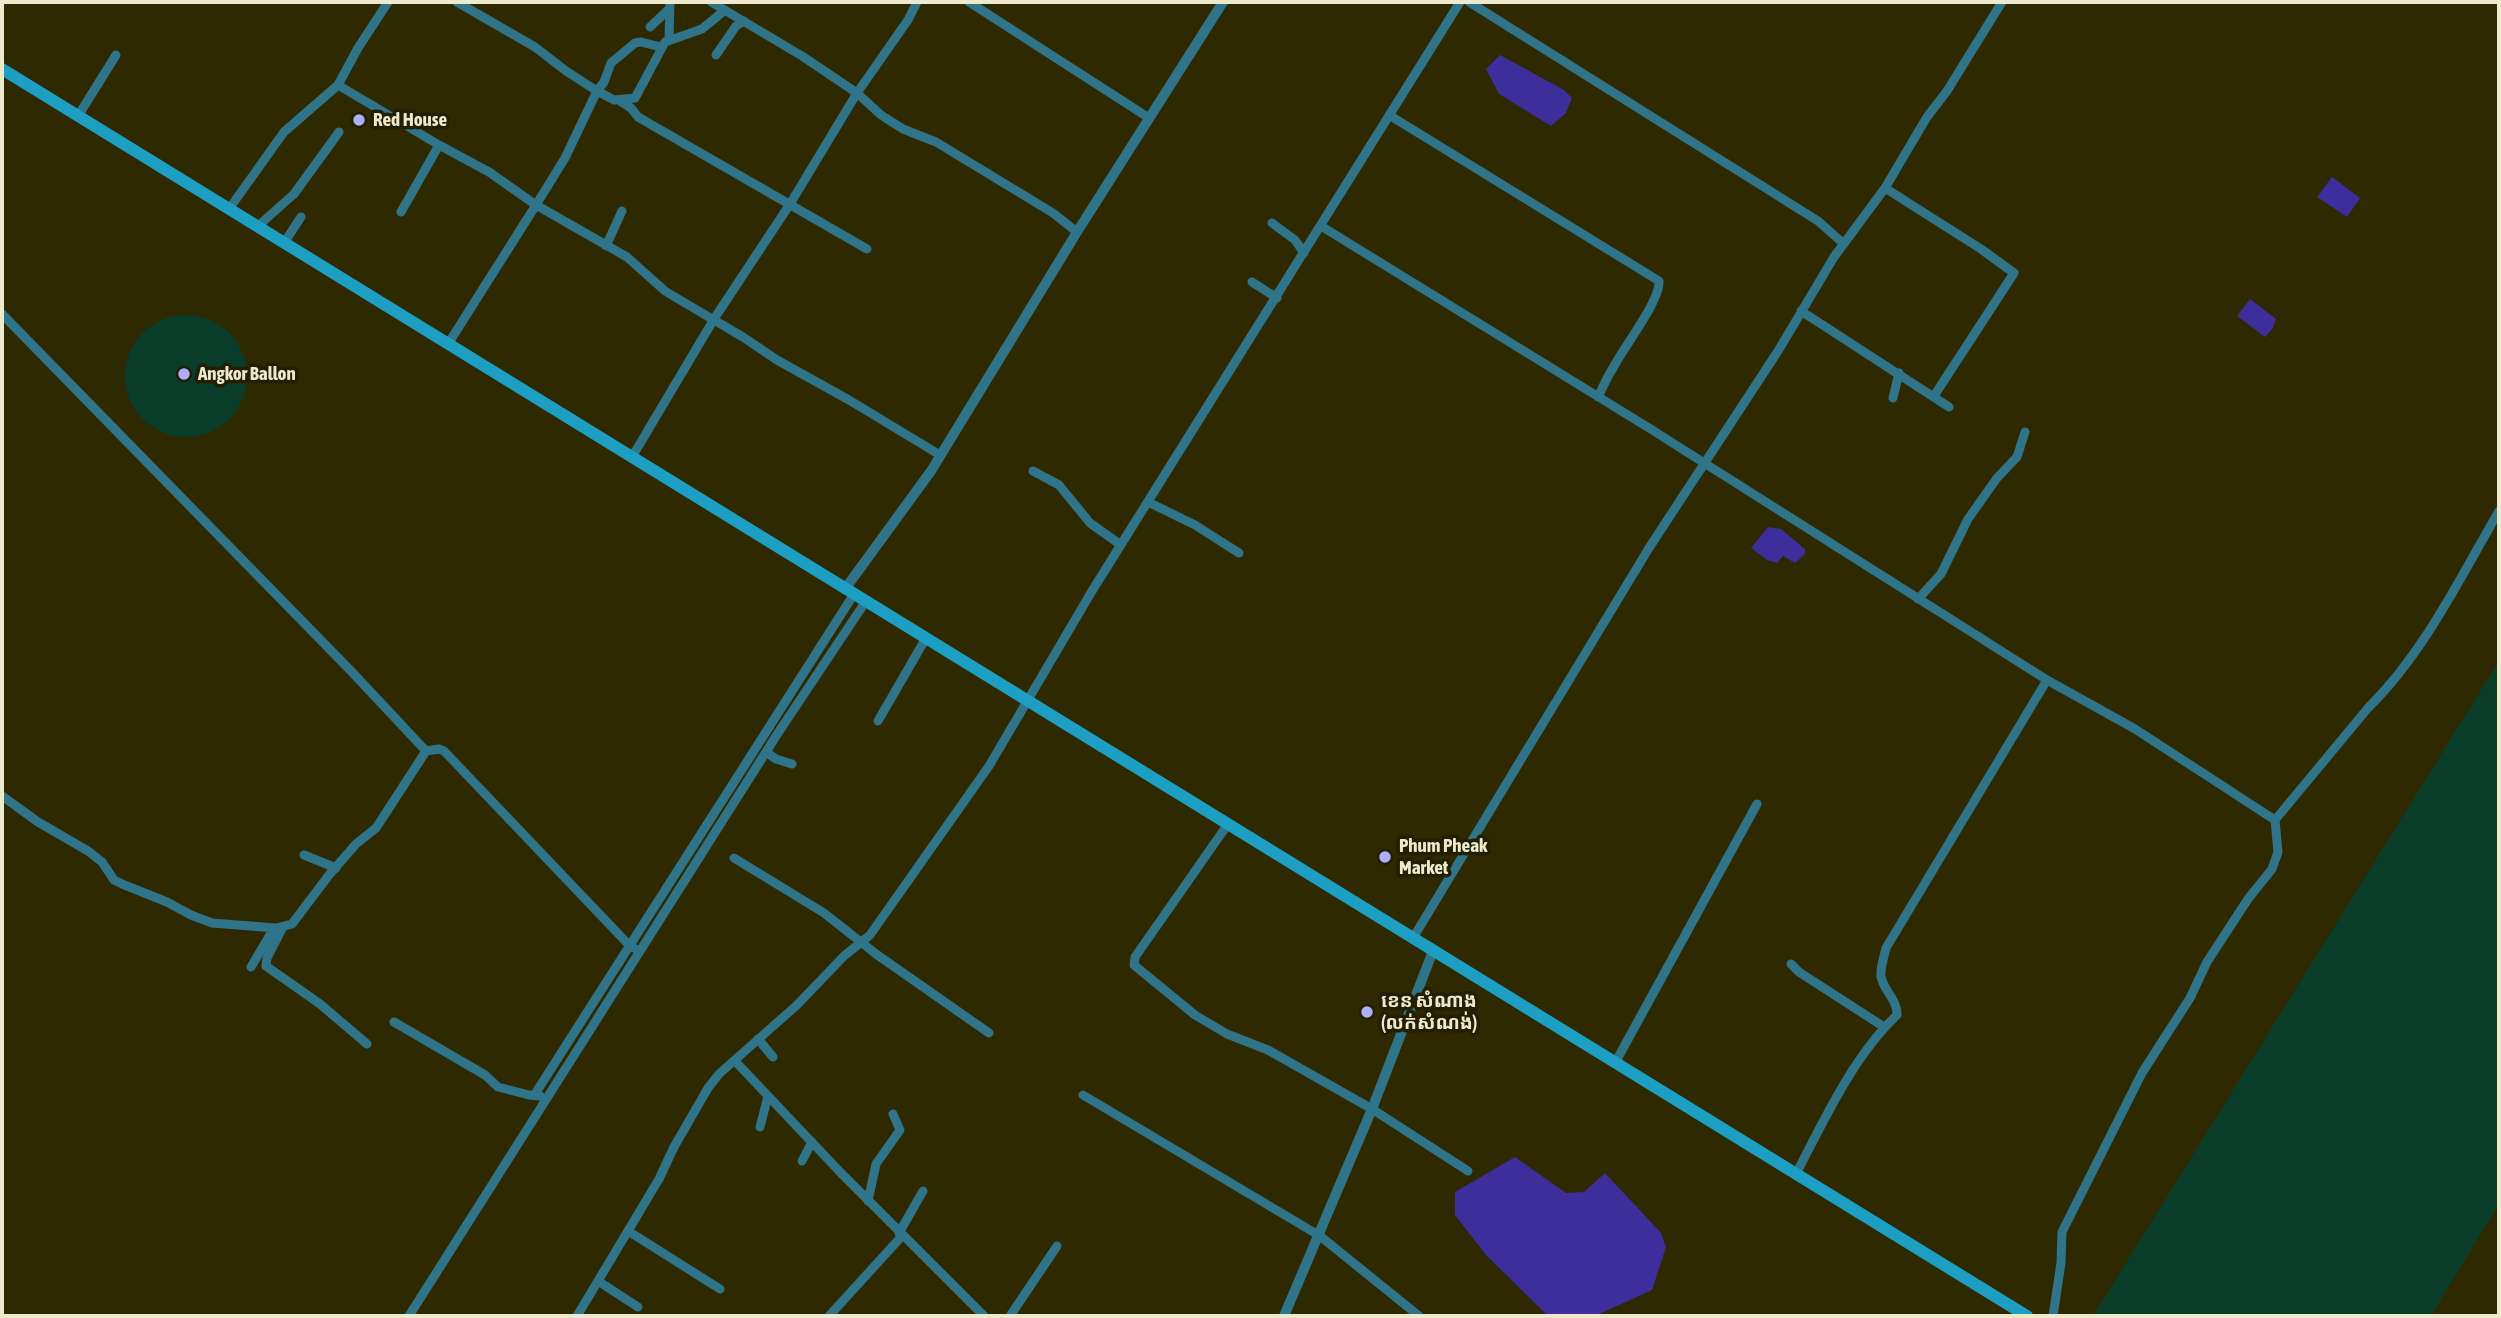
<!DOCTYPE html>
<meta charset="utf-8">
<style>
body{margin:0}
#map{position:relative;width:2501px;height:1318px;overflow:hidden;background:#2e2900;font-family:"Asap Condensed",sans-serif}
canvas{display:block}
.frame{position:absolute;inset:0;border:4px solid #ece9cd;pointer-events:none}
</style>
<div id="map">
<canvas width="2501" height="1318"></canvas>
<div class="frame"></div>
</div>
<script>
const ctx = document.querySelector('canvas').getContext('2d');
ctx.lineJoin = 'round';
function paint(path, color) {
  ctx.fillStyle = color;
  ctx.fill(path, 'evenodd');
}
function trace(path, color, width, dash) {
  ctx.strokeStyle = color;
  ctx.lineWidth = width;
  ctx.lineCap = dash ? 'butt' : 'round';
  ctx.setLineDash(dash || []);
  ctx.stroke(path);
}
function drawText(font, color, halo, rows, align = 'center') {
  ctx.font = font + ' "Asap Condensed","Noto Sans Khmer",sans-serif';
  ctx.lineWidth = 7;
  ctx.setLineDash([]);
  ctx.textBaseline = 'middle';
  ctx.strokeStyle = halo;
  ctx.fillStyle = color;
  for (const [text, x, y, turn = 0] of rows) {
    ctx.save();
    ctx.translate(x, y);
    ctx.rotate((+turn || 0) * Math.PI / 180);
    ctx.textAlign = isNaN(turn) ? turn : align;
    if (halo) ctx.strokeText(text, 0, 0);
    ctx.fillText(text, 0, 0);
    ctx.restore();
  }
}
paint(new Path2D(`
 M125 376a61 61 0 1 1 122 0a61 61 0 1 1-122 0Z
 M2499,661v543l-68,112h-338z`), '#093d29');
paint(new Path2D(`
 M1500,55l64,35 8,8 -6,15 -15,13 -52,-32 -13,-25z
 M2332,177l28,21 -13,19 -30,-20z
 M2250,299l26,20 -3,9 -8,9 -28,-21z
 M1768,527l13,2 24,20v5l-10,9 -12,-7 -6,7 -10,-3 -16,-12z
 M1515,1157l51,36 18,-1 21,-19 56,60 5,14 -14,43 -57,26h-47l-62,-61 -31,-40v-23z`), '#3e2e9c');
trace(new Path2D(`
 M457,2l78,45 31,24 31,20 -32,67 -29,47 91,52 38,34 20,12 58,34 34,23 72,40 91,55
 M711,2l91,54 55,37 24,22 22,14 33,13 117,71 24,19
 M969,2l180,116
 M1469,2l349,219 26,23
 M650,27l19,-18
 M669,39l1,-37
 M661,47l-20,-5 -6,1 -24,20 -7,19 -7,9 17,9 21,-2 30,-56 37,-13 23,-19
 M716,55l20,-29 8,-5
 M338,85l101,60
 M620,101l11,7 7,9 229,132
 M1389,115l270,166c2,19 -36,67 -46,87 -6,9 -10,19 -15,29
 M78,116l38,-61
 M1885,188l96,61 33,24 -80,123
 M229,209l55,-77 54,-47 20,-37 30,-46
 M401,212l38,-67 50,27 47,33 -88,139
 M1272,223l23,17 9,13
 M258,226l36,-32 45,-62
 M1321,226l328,202 398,252 88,49 140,91 3,32 -6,17 -24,30 -41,63 -17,36 -48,75 -80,159 -1,31 -8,53
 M284,243l17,-26
 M606,246l16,-35
 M1252,282l25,16
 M1801,311l148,96
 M2,314l349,357 75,80 13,-2 5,2 185,194 10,6
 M1893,398l6,-25
 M632,457l82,-138 76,-115 67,-111 51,-73 9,-18
 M1033,471l26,14 31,38 31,22
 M1148,502l47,23 44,28
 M1918,599l23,-25 27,-55 29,-41 20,-21 8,-25
 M878,721l48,-83
 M766,752l10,7 16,5
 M2,796l36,26 50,29 14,11 12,18 8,4 45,18 24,13 21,8 64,5 16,-4 37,-49 27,-31 20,-16 50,-77
 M2275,820l93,-112c56,-55 92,-130 131,-197
 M1228,824l-93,133 -1,8 61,50 32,19 41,16 104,59 96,62
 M304,855l32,13
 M734,858l90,55 52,41 113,79
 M283,927l-16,31 -1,8 54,38 47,40
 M1413,938l236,-390 129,-197 56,-94 51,-69 42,-71 20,-26 55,-89
 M1791,964l8,8 85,55
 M251,967l23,-39
 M394,1022l91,53 13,12 31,8 11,1
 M758,1039l15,18
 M735,1061l105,111 144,144
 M1615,1063l142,-259
 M535,1094l319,-500
 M1083,1095l237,141 99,80
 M760,1127l8,-31
 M802,1161l10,-19
 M1796,1174c27,-52 58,-119 101,-159 1,-14 -13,-24 -16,-38 -1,-9 3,-20 5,-29l161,-268
 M868,1201l8,-37 24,-34 -7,-16
 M628,1231l92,58
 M899,1233l24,-42
 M598,1281l40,26
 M409,1316l369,-583 88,-132
 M577,1316l82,-137 15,-32 34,-59 11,-14 78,-69 47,-49 26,-21 119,-169 103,-175 368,-589
 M829,1316l73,-80
 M1010,1316l47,-70`), '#30748a', 9);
trace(new Path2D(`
 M845,589l86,-118 146,-239 146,-230
 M1284,1316l88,-207 61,-158`), '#30748a', 10);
trace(new Path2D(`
 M2,69l2025,1247`), '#1c9fc2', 12);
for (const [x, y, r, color] of [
 [359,120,7,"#acaffb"],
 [184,374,7,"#acaffb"],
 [1385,857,7,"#acaffb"],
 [1367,1012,7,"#acaffb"]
]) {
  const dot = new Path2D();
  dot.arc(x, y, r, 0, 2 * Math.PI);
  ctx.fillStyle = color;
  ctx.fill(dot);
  trace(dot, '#231f04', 2.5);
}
drawText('bold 19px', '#ece9cd', '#231f04', [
 ["Red House",373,120],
 ["Angkor Ballon",198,374],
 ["Phum Pheak",1399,846],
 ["Market",1399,868],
 ["ខេន សំណាង",1381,1001],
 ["(លក់សំណង់)",1381,1023]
], 'left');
</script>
